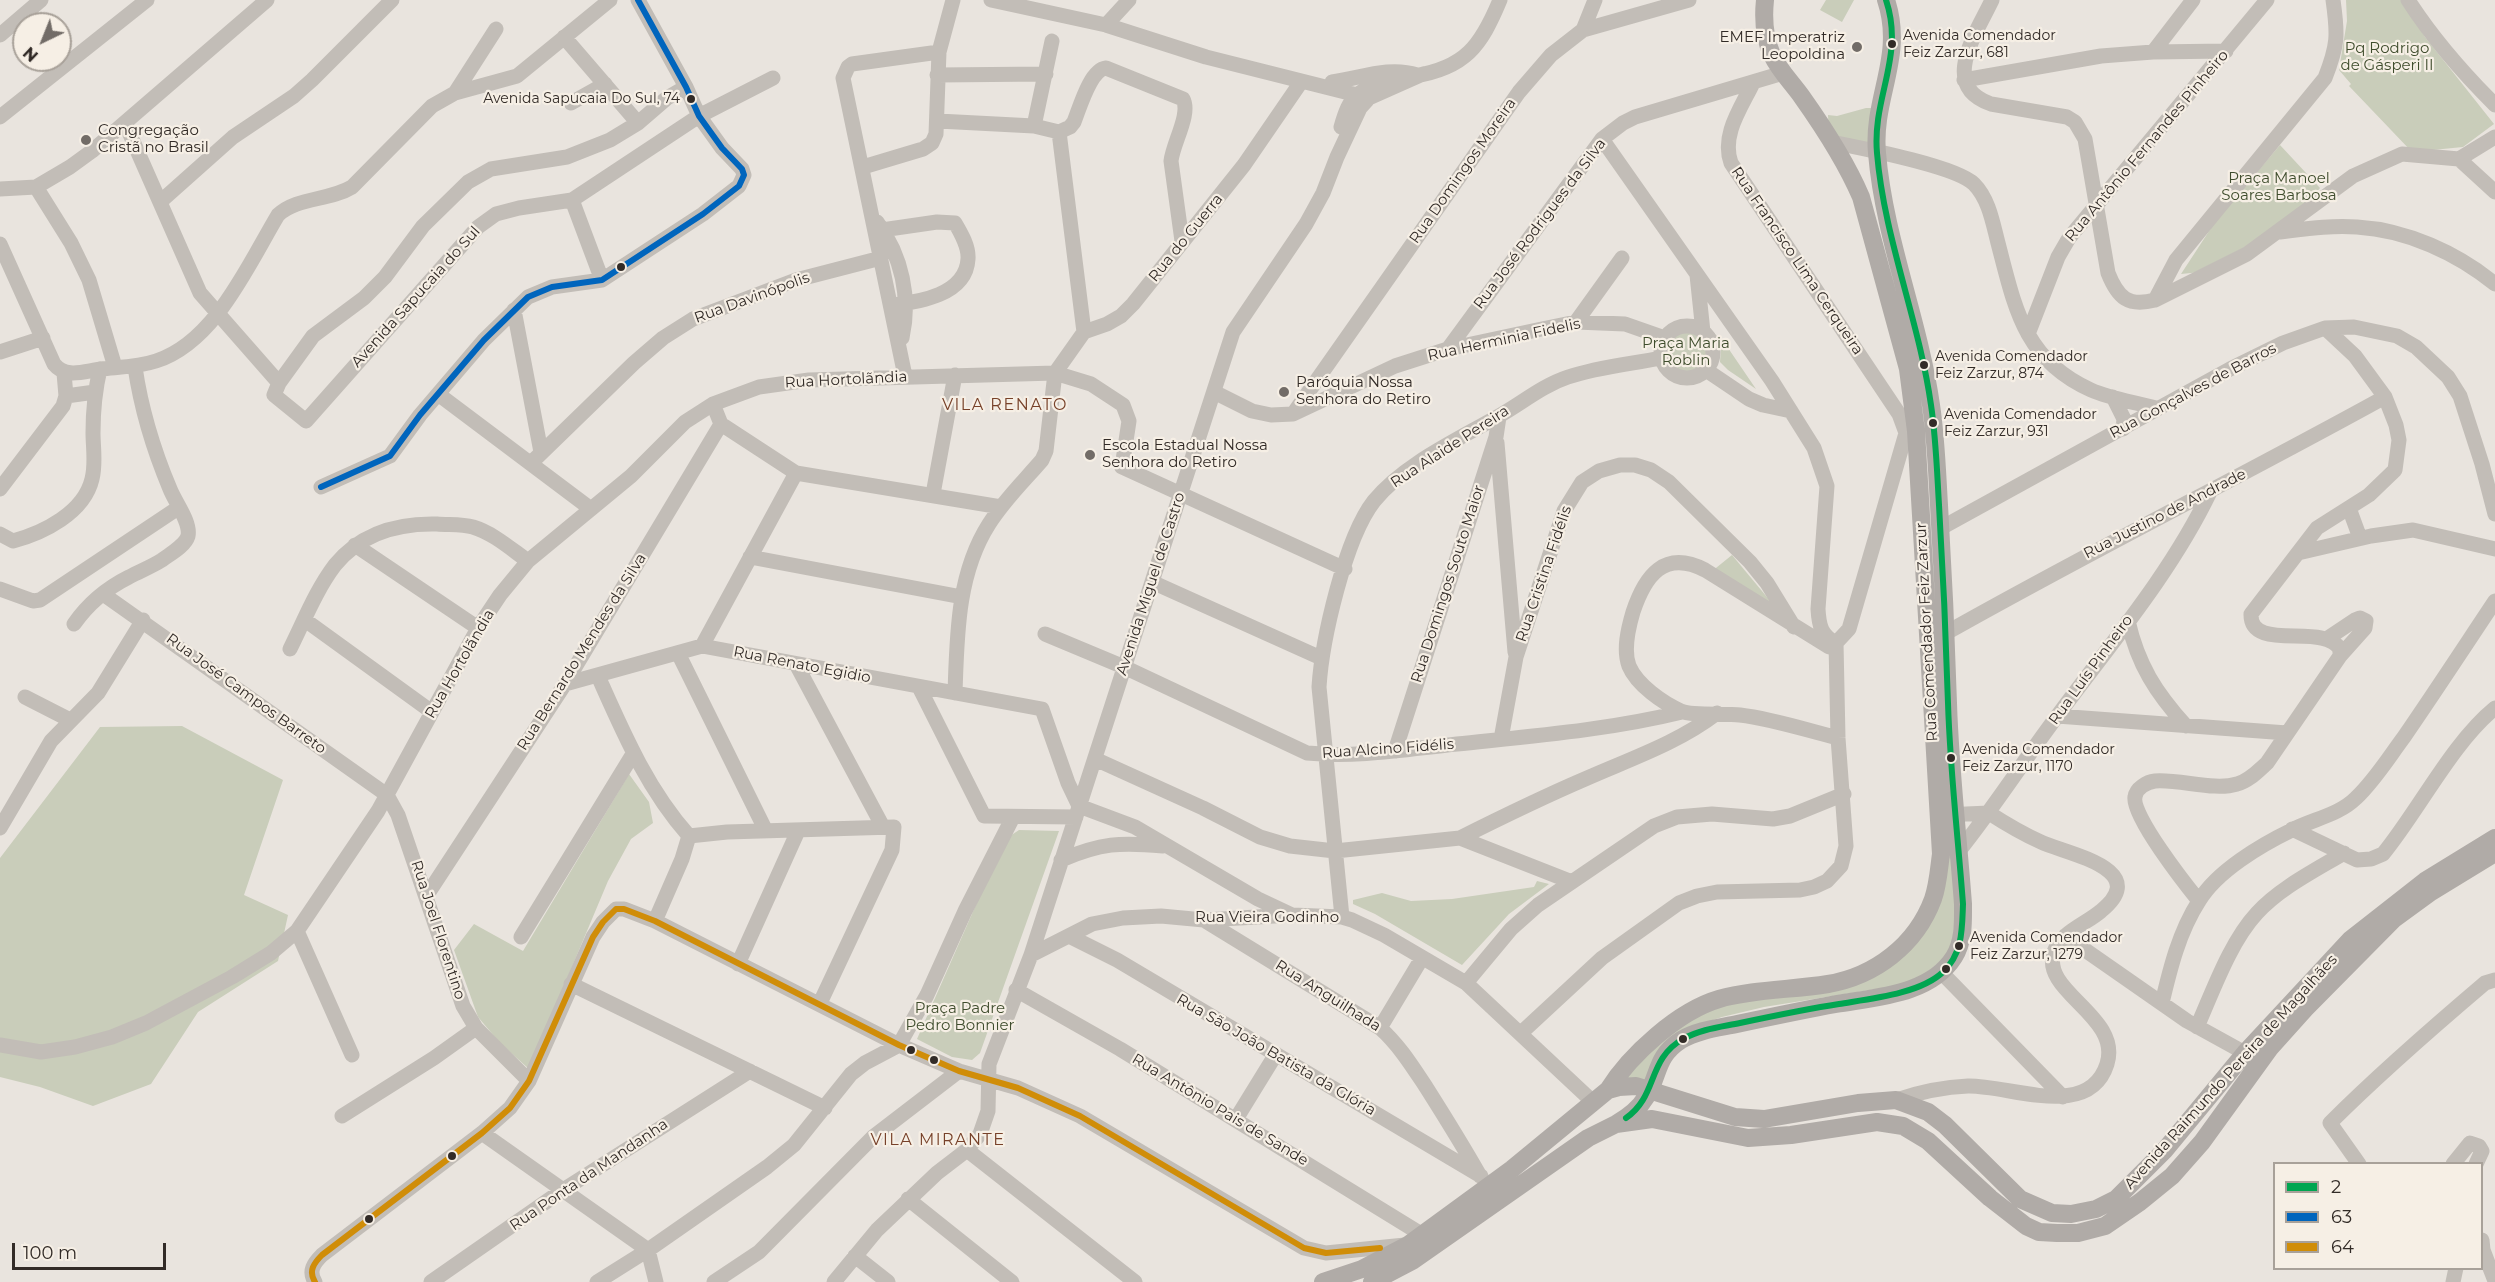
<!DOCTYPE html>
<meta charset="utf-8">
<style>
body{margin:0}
#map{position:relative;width:2495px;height:1282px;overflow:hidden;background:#e9e4de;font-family:Montserrat,sans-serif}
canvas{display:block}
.legend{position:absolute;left:2273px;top:1162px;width:210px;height:108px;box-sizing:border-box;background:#f6efe5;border:2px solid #a8a199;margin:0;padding:8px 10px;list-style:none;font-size:18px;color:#322b27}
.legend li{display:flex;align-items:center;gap:12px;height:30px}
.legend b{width:30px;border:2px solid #a8a199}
.north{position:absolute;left:12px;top:12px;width:60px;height:60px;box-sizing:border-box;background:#f6efe5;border:2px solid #a8a199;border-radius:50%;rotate:223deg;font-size:16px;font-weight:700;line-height:24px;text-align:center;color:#322b27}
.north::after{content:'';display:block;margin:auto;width:21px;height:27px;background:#726c67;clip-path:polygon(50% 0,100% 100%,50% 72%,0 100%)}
.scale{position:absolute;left:12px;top:1243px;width:154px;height:27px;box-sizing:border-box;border:3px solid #322b27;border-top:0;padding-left:8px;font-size:18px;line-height:21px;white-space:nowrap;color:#322b27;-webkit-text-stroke:4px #f6efe5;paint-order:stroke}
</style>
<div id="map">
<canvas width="2495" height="1282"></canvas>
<ul class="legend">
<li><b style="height:8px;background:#00a651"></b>2</li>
<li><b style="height:8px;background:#0065bd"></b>63</li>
<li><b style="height:8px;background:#d08d08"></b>64</li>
</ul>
<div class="north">N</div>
<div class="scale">100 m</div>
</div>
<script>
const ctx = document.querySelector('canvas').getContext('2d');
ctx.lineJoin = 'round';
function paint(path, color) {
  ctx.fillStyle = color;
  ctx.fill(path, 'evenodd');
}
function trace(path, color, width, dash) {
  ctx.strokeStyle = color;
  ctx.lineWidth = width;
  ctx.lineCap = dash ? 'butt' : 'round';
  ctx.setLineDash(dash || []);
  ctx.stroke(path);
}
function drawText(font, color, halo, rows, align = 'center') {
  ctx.font = font + ' Montserrat,sans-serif';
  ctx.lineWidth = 4.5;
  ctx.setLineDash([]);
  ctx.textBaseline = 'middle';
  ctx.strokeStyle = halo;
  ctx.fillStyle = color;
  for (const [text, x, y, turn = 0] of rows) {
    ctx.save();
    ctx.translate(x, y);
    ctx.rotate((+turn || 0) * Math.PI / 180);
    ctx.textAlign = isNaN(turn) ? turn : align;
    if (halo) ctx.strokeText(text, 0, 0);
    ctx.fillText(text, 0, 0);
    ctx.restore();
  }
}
paint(new Path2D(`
 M1826,0h28l-12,22 -22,-12z
 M2346,0h57l22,37 69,87 -31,23 -51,5 -63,-66 2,-2 -12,-14 8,-49z
 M1866,108h7l-4,36 -40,-8 -1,-21 9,1z
 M2280,145l40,43 -13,16 -38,30 -68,38 -20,2 34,-52z
 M1712,331l14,14 30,44 -28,-19 -8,-8 1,-15z
 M1665 353a21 21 0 1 1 42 0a21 21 0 1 1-42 0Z
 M1732,555l54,65 -75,-48z
 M182,726l101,54 -39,115 44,20 -10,46 -80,51 -47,72 -58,22 -53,-19 -40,-10v-219l100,-131z
 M629,774l20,28 4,21 -22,16 -23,42 -79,188 -29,-26 -22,-26 -24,-67 20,-26 49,27z
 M1019,830l40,1 -79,222 -8,7 -20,-3 -35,-18 80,-182 13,-21z
 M1945,857h10l4,27 -8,69 -33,26 -23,7 -131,21 -42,10 -33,11 -42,55 -31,1 58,-54 52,-29 88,-11 104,-52z
 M1537,881l12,3 -40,30 -47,51 -87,-51 -22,-10v-4l29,-7 29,8 41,-2 82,-12z`), '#c9cdba');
trace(new Path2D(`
 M991,0l115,25 100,32 163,41
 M1992,0c-16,34 -53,86 -1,104l76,13 8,5 10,17 23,134c10,25 20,34 47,27l92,-46 106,-78 49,-22 57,5 36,33
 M2408,0c25,39 54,72 87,105
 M1106,25l23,-25
 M1583,30l12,-30
 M0,35l41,-35
 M564,37l74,86
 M2153,52l40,-52
 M937,75l109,-1
 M1414,76c51,-8 67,-30 86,-76
 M1964,80l137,-24 52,-4 73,-1
 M1332,82c29,-4 57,-16 85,-7
 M1753,83c-12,25 -32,52 -22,80l168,251 7,19 -57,196 -13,14
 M455,93l41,-64
 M571,103l34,-19
 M0,117l147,-117
 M938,121l96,5 25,6
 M125,123l75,170 79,90 -5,12 32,26 172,-194 18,-13 23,-6 53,-8 127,-84 74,-38
 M1034,126l18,-85
 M1341,127c9,-31 15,-37 47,-45
 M1059,132l11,-5 4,-5c6,-15 16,-52 32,-54l77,31c8,15 -10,44 -12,62l11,80
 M1059,132l25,200
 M1602,139l170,242 42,67 13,38 -9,123c1,17 3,26 18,34
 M1831,142c30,6 125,24 143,42 15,15 19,40 24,59 17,65 26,117 93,147 20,9 44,12 65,18
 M2459,159l36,-22
 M863,167l60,-18 9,-6 4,-9 3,-82 14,-52
 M36,187l35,56 18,37 26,87
 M0,189l36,-2 34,-20 22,-16 175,-151
 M572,200l30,80
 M160,202l73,-65 61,-41 18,-16 80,-80
 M877,222c25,34 34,76 25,116
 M875,231l62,-9 18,1c6,10 14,24 13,36 -2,36 -49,43 -76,46
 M2280,232c25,-3 51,-7 77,-5 50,3 100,26 138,57
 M0,244l54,120c12,15 30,7 47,5 19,-2 37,-2 55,-8 59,-19 92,-96 122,-146 19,-18 51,-14 74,-28l80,-81 23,-13 62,-17 93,-76
 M1697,275l6,57
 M2155,300l21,-40 149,-182c13,-33 13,-43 8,-78
 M514,310l27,142
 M1576,322l46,-64
 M1661 352a26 26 0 1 1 52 0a26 26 0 1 1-52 0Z
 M2028,334l30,-77 11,-19 198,-238
 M1448,349l154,-210 21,-16 12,-6 148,-44
 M0,352l43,-14
 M1706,370l43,29 14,6 28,6
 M905,376l-62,-298 5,-11 4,-3 87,-12
 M279,383l34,-47 51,-38 21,-21 38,-51 45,-44 23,-13 76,-12 43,-17 28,-17 29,-25 19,-11
 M1214,392l38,19 19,4 22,-1 102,-48 53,-17 89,-19 39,-8 49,2 40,14
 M438,394l153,115
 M66,396l29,-4
 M2113,397l11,22 -1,10
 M1293,414l226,-322 32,-37 32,-25 106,-30
 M721,424l75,49 205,34
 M1497,443l18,209
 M531,463l103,-100 29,-25 30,-19 103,-39 85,-22
 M321,487l69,-31 30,-41 64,-75 44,-43 24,-10 50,-7 101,-66 36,-28 5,-11 -2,-6 -20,-21 -23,-32 -13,-29 -48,-87
 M0,489l63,-83 3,-10 -2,-23
 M933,494l22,-119
 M2349,508l11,30
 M1941,528l289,-159 53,-26 42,-15 29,-1 43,9 19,11 32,30 12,19 22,68 13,50
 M0,534l13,7c30,-8 71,-28 79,-62 4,-15 1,-32 1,-46 0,-22 2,-43 7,-64
 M355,545l123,83
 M2298,553l73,-17 42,-6 82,19
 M750,557l212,40
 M1152,582l169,76
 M0,589l33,12 7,-1 138,-92
 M103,594l284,201 11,20 65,191 13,22 53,53
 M305,620l127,92
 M2128,621c10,44 28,72 58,105
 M74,624c14,-20 33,-36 55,-47 11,-6 22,-10 33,-17 8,-6 23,-14 26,-24 3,-14 -13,-34 -18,-47 -16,-38 -29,-81 -35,-122
 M1946,633c145,-82 294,-156 439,-236
 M1045,634l79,33 183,86c50,5 101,-4 150,-9 76,-8 152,-14 225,-32
 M2328,638l27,-18 5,-2 6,3 -1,7 -25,28
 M702,646l94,-173
 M1829,647l-124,-77c-41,-21 -60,6 -72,42 -5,17 -10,38 -4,54 8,19 34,37 52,45 10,5 45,2 59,4 33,4 66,15 98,23
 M290,649c14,-28 26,-59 45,-84 26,-32 63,-42 102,-41 12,1 25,0 36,3 20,6 38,22 55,34
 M678,653l88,178
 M796,664l87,163
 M598,676c25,56 49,113 91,160
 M565,684l137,-38 340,63 26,74 11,23 56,21 123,72 34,16
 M919,687l65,129 92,1
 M955,693c2,-57 2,-119 34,-169 15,-24 35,-43 53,-64l4,-9 9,-78 29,-41 23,-8 14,-8 12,-12 111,-139 57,-83
 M25,697l45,23
 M2057,716l230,17
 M1501,739l15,-82 48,-146 18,-29 17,-11 21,-6h15l16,5 18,12 81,80 17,21 27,44
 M1395,751l101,-314 3,-20
 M1095,759l108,49 57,29 30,9 45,5 125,-13 112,44
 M1944,815l45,-2
 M0,828l51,-87 47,-48 45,-73
 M2292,829l65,31 14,-1 12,-5c36,-44 69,-111 112,-146
 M689,836l38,-4 167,-5 -2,23 -72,153
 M1460,838c42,-21 83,-41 125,-59 45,-20 93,-36 132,-66
 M1953,852l6,-1c36,-45 67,-94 102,-140 52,-70 111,-140 149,-219
 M1061,860c40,-17 59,-18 102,-14
 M427,895l138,-211 156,-260 -8,-20
 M2199,901c-13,-16 -68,-86 -64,-104 1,-9 12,-15 20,-16 25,-2 59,10 82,3 12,-3 21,-13 30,-21l73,-107v-7c-16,-27 -90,4 -89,-35l66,-86 52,-33 26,-25 4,-30 -3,-15 -11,-28 -30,-41 -30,-28
 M1342,917l-23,-230c3,-47 26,-149 55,-186 29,-36 83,-61 123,-84 24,-13 44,-31 71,-40 30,-10 63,-13 93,-19
 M1204,920l176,108c19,17 32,38 46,59 19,30 37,59 54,89
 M655,921l27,-62 7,-23
 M297,931l55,124
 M1069,936l48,24 364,216
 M2065,936l122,85 58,32
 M521,937l112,-183
 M1031,955l61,-31 31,-6 38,-2 43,4 88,-5 50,2 10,3 32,15 82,48 126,118
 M738,964l60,-133
 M1942,973l121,124
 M1466,983l45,-54 27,-24 116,-79 23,-9 35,-3 61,5 17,-3 54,-22
 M571,984l254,124
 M1016,990l104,59 301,185
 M2162,1003c8,-34 17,-71 37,-102 18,-30 62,-56 93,-71 21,-11 47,-15 64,-32 19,-18 33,-41 48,-61 31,-45 61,-91 91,-136
 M2197,1027c16,-36 33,-85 60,-114 23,-25 57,-42 87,-60
 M1380,1028l42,-70
 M1521,1033l81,-75 77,-55 18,-7 20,-4 83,-2 14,-3 13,-6 14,-15 5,-20 -8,-108 -2,-95
 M0,1045l41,7 34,-5 37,-10 34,-14 86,-46 39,-24 26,-22 81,-120 100,-183 22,-33 28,-34 103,-85 54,-54 28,-18 46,-17 50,-7 246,-7 36,11 32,21 6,16 -7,46 223,102
 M1896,1100c24,-8 47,-13 72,-14 42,-1 121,35 139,-22 15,-48 -67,-72 -53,-112 7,-20 32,-28 47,-41 52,-42 -34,-57 -60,-69 -18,-8 -35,-18 -52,-29
 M342,1116l92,-58 42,-30
 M1236,1119l40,-65
 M482,1133l166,117 8,32
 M967,1150l168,132
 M2359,1164l-29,-41c49,-49 102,-95 155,-140l10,-3
 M2453,1164l17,-21 9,3 3,5 -6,13
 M908,1199l104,83
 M2482,1240l1,10 12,31
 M855,1256l33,26
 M315,1282c-7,-11 -1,-19 7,-27l160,-122 28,-25 19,-27 64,-144 10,-15 13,-13h8l31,12 244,124 60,26 59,17 62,28 224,132 22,5 79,-8
 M431,1282l132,-92 187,-119
 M597,1282l51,-32 119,-83 27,-22 57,-71 14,-11 34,-18 28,-50 38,-84 48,-94
 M714,1282l45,-30 114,-115 86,-66
 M834,1282l43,-52 60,-57 30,-23 13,-16 8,-23 1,-47 42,-109 202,-623 73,-108 17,-31 14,-36 23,-49 9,-10 54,-24
 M2453,1282l3,-14`), '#c2bdb7', 15);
trace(new Path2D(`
 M1608,1090c22,-35 70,-79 111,-91 35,-10 73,-9 109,-15 47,-8 88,-39 105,-85 5,-14 6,-31 8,-45l-25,-423 -8,-62 -47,-172c-15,-35 -37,-69 -59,-100 -10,-14 -23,-27 -30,-42 -8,-18 -9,-36 -7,-55
 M1616,1124c12,-7 23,-15 30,-27 14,-23 9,-40 35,-57 17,-10 37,-12 56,-16 33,-7 66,-14 99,-20 40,-7 94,-9 118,-47 10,-16 9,-35 9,-53 -5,-67 -13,-134 -15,-201 -2,-66 -5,-132 -9,-198 -2,-33 -3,-67 -8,-100 -12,-85 -47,-167 -54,-252 -5,-56 28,-96 9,-153
 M1323,1282l39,-13 46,-24 104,-76 96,-79 11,-3 17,-1 99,31 29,2 94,-16 38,-3 32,12 17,13 75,74 32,14 19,1 25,-5 20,-10 48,-48 81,-98 106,-114 74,-58 70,-43
 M1372,1282l40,-21 176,-123 28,-14 36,-5 96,19 43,-3 86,-13 26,4 25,15 62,57 36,28 13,6 18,1h21l27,-7 35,-24 32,-26 30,-34 68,-94 35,-39 89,-90 37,-27 64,-39`), '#b0aba7', 18);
trace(new Path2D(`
 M1626,1118c32,-22 21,-59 57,-79 18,-10 38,-12 57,-16 33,-7 66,-14 99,-19 30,-5 81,-10 104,-32 20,-19 19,-43 20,-68 -5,-67 -13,-134 -15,-201 -2,-66 -5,-132 -9,-198 -2,-33 -3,-67 -8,-100 -12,-85 -47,-167 -54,-252 -5,-56 28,-96 9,-153`), '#00a651', 6);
trace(new Path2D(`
 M321,487l69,-31 30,-41 64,-75 44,-43 24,-10 50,-7 101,-66 36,-28 5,-11 -2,-6 -20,-21 -23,-32 -13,-29 -48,-87`), '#0065bd', 6);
trace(new Path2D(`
 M315,1282c-7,-11 -1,-19 7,-27l160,-122 28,-25 19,-27 64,-144 10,-15 13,-13h8l31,12 244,124 60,26 59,17 62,28 224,132 22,5 54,-5`), '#d08d08', 6);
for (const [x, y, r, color] of [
 [1892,44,5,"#322b27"],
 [1857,47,6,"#726c67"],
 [691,99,5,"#322b27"],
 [86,140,6,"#726c67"],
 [621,267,5,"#322b27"],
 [1924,365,5,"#322b27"],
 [1284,392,6,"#726c67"],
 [1933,423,5,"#322b27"],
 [1090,455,6,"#726c67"],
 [1951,758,5,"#322b27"],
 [1959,946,5,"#322b27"],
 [1946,969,5,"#322b27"],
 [1683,1039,5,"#322b27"],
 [911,1050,5,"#322b27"],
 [934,1060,5,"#322b27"],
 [452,1156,5,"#322b27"],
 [369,1219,5,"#322b27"]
]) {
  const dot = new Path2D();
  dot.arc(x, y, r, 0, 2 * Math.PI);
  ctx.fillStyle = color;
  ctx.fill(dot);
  trace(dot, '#f6efe5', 2);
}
drawText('14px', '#322b27', '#f6efe5', [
 ["Avenida Comendador",1903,36],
 ["Feiz Zarzur, 681",1903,53],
 ["Avenida Sapucaia Do Sul, 74",680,99,"right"],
 ["Avenida Comendador",1935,357],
 ["Feiz Zarzur, 874",1935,374],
 ["Avenida Comendador",1944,415],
 ["Feiz Zarzur, 931",1944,432],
 ["Avenida Comendador",1962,750],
 ["Feiz Zarzur, 1170",1962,767],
 ["Avenida Comendador",1970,938],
 ["Feiz Zarzur, 1279",1970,955]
], 'left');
drawText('15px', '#322b27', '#f6efe5', [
 ["EMEF Imperatriz",1845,38,"right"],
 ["Leopoldina",1845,55,"right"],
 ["Congregação",98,131],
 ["Cristã no Brasil",98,148],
 ["Paróquia Nossa",1296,383],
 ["Senhora do Retiro",1296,400],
 ["Escola Estadual Nossa",1102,446],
 ["Senhora do Retiro",1102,463]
], 'left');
drawText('15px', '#3f4d2d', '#f6efe5', [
 ["Pq Rodrigo",2387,49],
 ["de Gásperi II",2387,66],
 ["Praça Manoel",2279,179],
 ["Soares Barbosa",2279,196],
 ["Praça Maria",1686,344],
 ["Roblin",1686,361],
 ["Praça Padre",960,1009],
 ["Pedro Bonnier",960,1026]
]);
drawText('15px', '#322b27', '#f6efe5', [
 ["Rua Antônio Fernandes Pinheiro",2147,146,-50],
 ["Rua Domingos Moreira",1463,171,-55],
 ["Rua José Rodrigues da Silva",1540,224,-53],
 ["Rua do Guerra",1186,238,-51],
 ["Rua Francisco Lima Cerqueira",1797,261,56],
 ["Avenida Sapucaia do Sul",416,297,-48],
 ["Rua Davinópolis",752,298,-20],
 ["Rua Herminia Fidelis",1504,340,-12],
 ["Rua Hortolãndia",846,380,-3],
 ["Rua Gonçalves de Barros",2193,391,-28],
 ["Rua Alaide Pereira",1450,447,-33],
 ["Rua Justino de Andrade",2165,514,-27],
 ["Rua Cristina Fidélis",1544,574,-71],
 ["Avenida Miguel de Castro",1151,584,-72],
 ["Rua Domingos Souto Maior",1448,584,-72],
 ["Rua Comendador Feiz Zarzur",1927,632,-93],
 ["Rua Bernardo Mendes da Silva",582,652,-58],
 ["Rua Hortolãndia",460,664,-60],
 ["Rua Renato Egidio",802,665,11],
 ["Rua Luís Pinheiro",2091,670,-54],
 ["Rua José Campos Barreto",246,694,36],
 ["Rua Alcino Fidélis",1388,749,-4],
 ["Rua Vieira Godinho",1267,918],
 ["Rua Joel Florentino",438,930,72],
 ["Rua Anguilhada",1328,996,32],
 ["Rua São João Batista da Glória",1276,1055,30],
 ["Avenida Raimundo Pereira de Magalhães",2231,1072,-48],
 ["Rua Antônio Pais de Sande",1220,1110,31],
 ["Rua Ponta da Mandanha",589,1175,-34]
]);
ctx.letterSpacing = '1.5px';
drawText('16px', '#774129', '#f6efe5', [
 ["VILA RENATO",1005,405],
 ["VILA MIRANTE",938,1140]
]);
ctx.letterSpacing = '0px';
</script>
